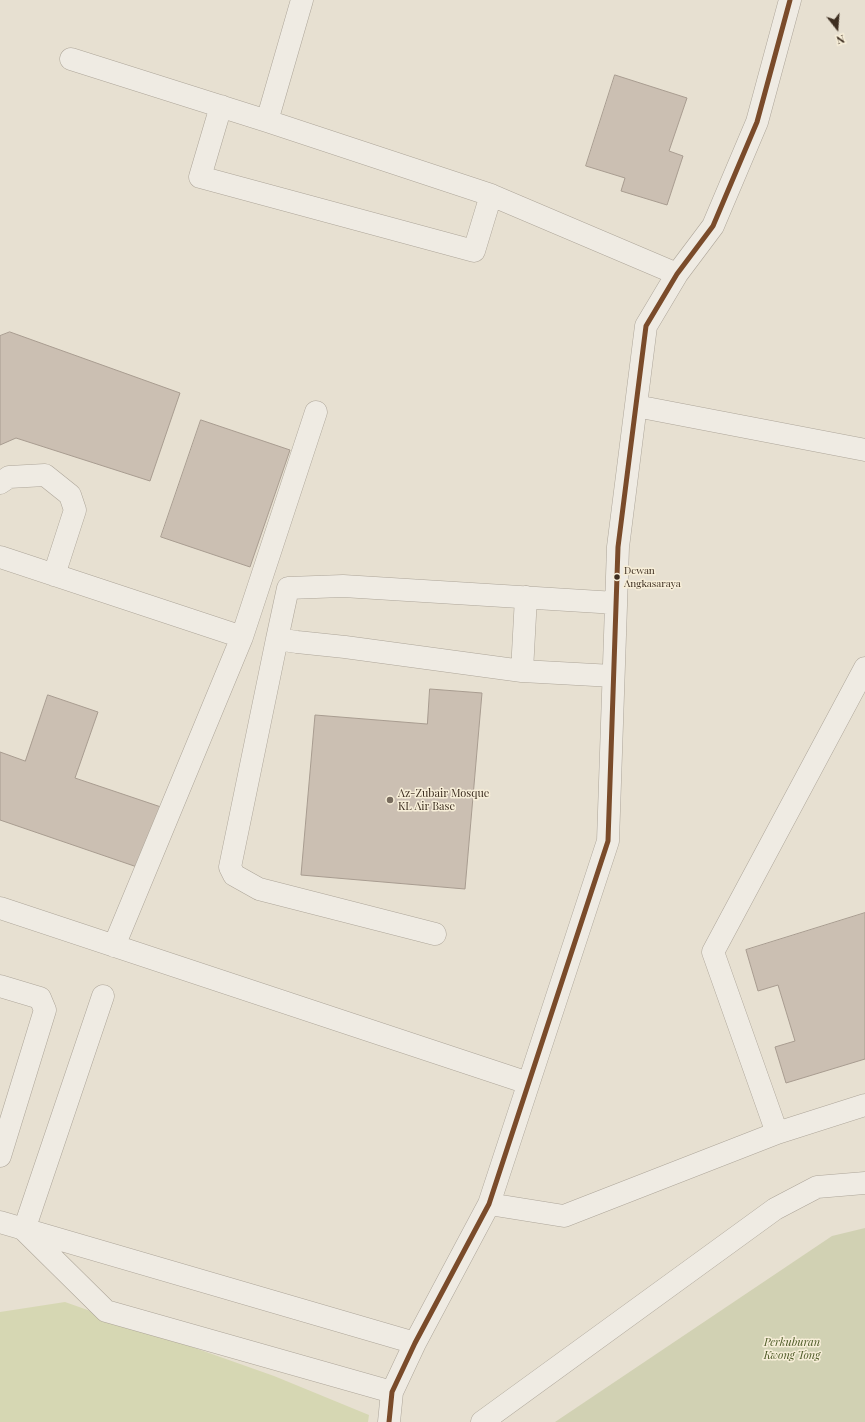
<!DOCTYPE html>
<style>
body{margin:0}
#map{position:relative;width:865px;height:1422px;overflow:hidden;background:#e7e0d1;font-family:"Playfair Display",serif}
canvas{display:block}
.north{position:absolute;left:817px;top:8px;width:40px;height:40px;-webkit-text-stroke:3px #f7eed8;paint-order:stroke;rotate:163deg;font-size:11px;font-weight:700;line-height:16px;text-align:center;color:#3d2e20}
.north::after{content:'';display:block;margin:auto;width:14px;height:18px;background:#3d2e20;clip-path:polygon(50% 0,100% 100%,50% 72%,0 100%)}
</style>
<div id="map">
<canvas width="865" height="1422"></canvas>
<div class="north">N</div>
</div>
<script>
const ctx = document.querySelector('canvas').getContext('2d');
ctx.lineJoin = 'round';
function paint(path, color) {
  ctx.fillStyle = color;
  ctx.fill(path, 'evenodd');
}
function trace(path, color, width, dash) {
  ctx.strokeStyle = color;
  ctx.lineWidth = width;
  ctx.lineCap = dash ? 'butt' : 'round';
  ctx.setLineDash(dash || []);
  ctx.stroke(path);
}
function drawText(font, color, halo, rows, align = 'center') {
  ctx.font = font + ' "Playfair Display",serif';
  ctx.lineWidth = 3;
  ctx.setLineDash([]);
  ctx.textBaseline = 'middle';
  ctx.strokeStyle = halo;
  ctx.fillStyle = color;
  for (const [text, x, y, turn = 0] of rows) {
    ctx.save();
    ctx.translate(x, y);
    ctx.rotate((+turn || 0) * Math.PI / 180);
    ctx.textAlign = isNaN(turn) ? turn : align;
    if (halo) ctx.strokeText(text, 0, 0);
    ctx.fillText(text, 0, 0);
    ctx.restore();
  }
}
paint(new Path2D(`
 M65,1302l209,74 95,39 -1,7h-368v-110z`), '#d6d7b3');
paint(new Path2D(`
 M865,1228v194h-310l277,-186z`), '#d1d1b3');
const building = new Path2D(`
 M615,75l72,23 -18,53 14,5 -16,49 -46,-14 4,-13 -39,-12z
 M10,332l170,61 -30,88 -134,-43 -16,7v-109z
 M201,420l89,30 -40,117 -89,-30z
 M430,689l52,4 -17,196 -164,-14 14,-160 112,9z
 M48,695l50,17 -23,66 86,29 -21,61 -140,-48v-68l25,9z
 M865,913v146l-79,24 -11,-36 20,-6 -17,-56 -20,6 -12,-41z`);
paint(building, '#cbbfb2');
trace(building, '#a89c90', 1);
const minor = new Path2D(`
 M71,59l196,62 224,74 186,79
 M221,106l-21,71 274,74 17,-56
 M267,121l35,-121
 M636,406l229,44
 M0,483l9,-6 36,-2 25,20 5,15 -21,65
 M0,557l242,80
 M277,639l-47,228 4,8 25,14 176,45
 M522,671l4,-74
 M613,676l-91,-5 -177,-24 -48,-5 -20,-3 11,-51 55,-2 273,17
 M0,908l528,175
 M114,946l128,-309 74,-225
 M0,986l40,12 5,12 -45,146
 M777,1133l-64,-181 152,-284
 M489,1204l75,12 213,-83 88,-28
 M0,1222l415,121
 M24,1230l79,-234
 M25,1231l81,80 286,81
 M389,1422l3,-30 23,-49 74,-139 119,-363 10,-294 28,-221 31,-52 36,-48 44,-104 33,-122
 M482,1422l293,-213 42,-22 48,-4`);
trace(minor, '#ada599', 23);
trace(minor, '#efebe3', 22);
trace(new Path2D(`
 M389,1422l3,-30 23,-49 74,-139 119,-363 10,-294 28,-221 31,-52 36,-48 44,-104 33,-122`), '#7a4b2a', 5);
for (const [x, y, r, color] of [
 [617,577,3.5,"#3d2e20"],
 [390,800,4,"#786c5e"]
]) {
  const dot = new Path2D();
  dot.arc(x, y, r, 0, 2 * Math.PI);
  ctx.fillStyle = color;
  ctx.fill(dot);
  trace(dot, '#f7eed8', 1.5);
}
drawText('10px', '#3d2e20', '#f7eed8', [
 ["Dewan",624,571],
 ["Angkasaraya",624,584]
], 'left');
drawText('11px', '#3d2e20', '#f7eed8', [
 ["Az-Zubair Mosque",398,794],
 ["KL Air Base",398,807]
], 'left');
drawText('italic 11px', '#4d5a26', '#f7eed8', [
 ["Perkuburan",792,1343],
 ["Kwong Tong",792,1356]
]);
</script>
